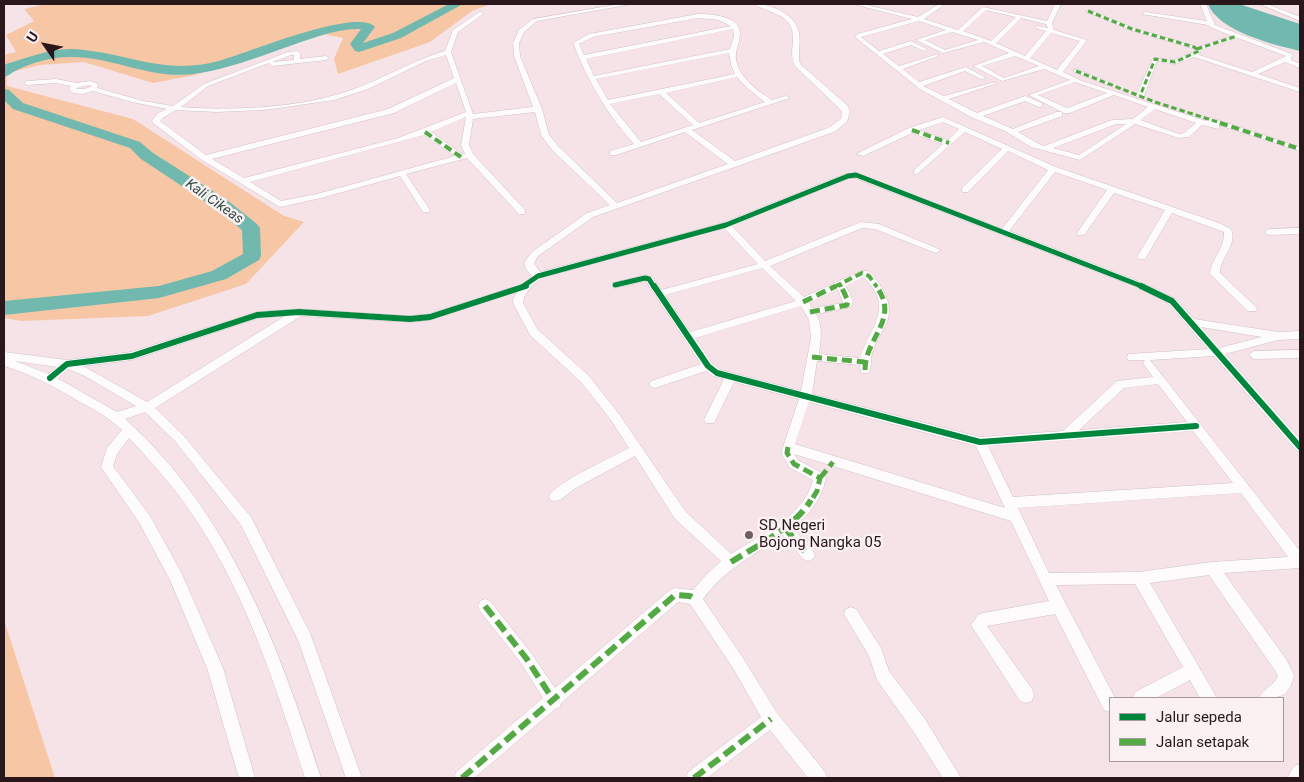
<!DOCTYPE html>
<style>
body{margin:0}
#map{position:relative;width:1304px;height:782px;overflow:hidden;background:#f5e3e8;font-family:Roboto,sans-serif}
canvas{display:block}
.frame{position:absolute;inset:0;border:5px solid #29171c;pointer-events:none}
.legend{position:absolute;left:1109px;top:697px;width:175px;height:65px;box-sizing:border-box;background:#fbf0f2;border:1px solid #a7999c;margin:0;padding:6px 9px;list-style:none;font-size:15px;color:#29171c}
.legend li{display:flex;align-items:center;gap:10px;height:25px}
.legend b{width:25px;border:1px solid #a7999c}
.north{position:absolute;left:20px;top:20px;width:50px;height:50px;-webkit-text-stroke:4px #fbf0f2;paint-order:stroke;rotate:303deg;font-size:14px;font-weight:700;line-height:20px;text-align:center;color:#29171c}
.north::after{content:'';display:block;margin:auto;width:18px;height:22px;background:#29171c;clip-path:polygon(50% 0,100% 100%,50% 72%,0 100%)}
</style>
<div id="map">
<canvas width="1304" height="782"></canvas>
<div class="frame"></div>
<ul class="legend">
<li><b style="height:6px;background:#00873e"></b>Jalur sepeda</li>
<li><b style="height:6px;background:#53a943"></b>Jalan setapak</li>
</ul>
<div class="north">U</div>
</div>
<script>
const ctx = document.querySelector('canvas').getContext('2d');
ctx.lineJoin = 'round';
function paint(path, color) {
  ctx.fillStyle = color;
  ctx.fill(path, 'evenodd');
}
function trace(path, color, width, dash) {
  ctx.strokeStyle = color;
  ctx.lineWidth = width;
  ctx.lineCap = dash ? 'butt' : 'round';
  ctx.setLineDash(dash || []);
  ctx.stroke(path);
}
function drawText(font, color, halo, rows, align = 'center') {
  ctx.font = font + ' Roboto,sans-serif';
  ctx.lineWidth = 5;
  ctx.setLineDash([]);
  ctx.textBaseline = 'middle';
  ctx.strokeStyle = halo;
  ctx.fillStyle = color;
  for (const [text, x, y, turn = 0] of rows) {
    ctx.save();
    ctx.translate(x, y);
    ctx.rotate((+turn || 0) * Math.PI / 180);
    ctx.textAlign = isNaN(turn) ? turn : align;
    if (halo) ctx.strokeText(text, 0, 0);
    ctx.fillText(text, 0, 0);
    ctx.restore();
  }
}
paint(new Path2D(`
 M46,4h445l-19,7 -42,31 -92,32 -4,-15 9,-21 -19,-4 -129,41 -42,8 -69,-21 -44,3 -33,8v13l126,33 151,97 20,6 -58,62 -98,32 -126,5 -18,-3v-263l12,-3 -10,-17 28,-14 -10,-12z
 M4,620l51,158h-51z`), '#f7c6a5');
paint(new Path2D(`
 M1208,4h31l61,20v27c-26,-6 -82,-20 -92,-47z`), '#71b9ae');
paint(new Path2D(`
 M449,4h14l-62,34 -42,14 -4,-1 -5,-7 11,-15c-26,-1 -53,11 -77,19 -28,10 -55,20 -84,25 -47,9 -88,-18 -132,-16 -16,0 -37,6 -51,13 -5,2 -8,6 -13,7v-11l2,-2c21,-6 45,-16 67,-15 53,3 90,27 146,12 26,-7 138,-54 156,-34l-12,16 30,-10z
 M4,89l5,1 14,13 117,39 13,11 74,47 30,24 3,4 1,28 -2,4 -33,19 -67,19 -155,17v-14l155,-15 53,-15 31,-17 -1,-24 -27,-22 -74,-49 -11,-11 -117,-39 -9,-9z`), '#71b9ae');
const street = new Path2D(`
 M620,4h12l-95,17 -13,11 -5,11 1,13 22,53 7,26 9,11 59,57 111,-39 -43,-32 -69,23h-6v-4l24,-7c-27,-29 -47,-65 -61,-101l16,-9 109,-20c13,0 42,2 42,19 0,12 -7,19 -3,31 6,17 21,27 35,36l14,-4 4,2 -98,32 43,31 93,-33 13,-9 1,-8 -47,-45c-4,-8 -3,-15 -2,-24 2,-29 -21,-27 -40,-38 16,-1 40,9 45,25 4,12 -1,24 2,35l47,41 3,6 -3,11 -13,10 -241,85 -55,39 -4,7 6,9 183,-49 122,-49 11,-1 146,56 46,-59 -40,-19 -40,41h-6v-4l40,-39 -37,-17 -48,42h-3v-4l29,-26 -31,-11 -49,23 -7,-2 53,-26 34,-11 113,50 163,56 12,6c7,16 -11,28 -11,44l36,34 1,2 -1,2h-8l-38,-37c1,-15 15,-26 14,-42l-52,-19 -27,46h-6l-2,-2 28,-47 -51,-17 -30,42h-6l-1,-2 30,-43 -52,-18 -46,59 136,53 31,15 18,20 84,13 22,-1v8l-22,1 -53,14 75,85v13l-4,-2 -82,-94 -64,4 150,191v17l-76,5 62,86 8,16c-5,23 -14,23 -35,23 4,-10 17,-13 19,-23l-69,-100 -59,8 67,115h-17l-10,-18 -34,18h-23l2,-6 48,-25 -48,-83 -79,1 59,113h-5v14l-6,-2 -49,-96 -68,12 45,63 2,6 -2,6 -6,2 -6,-2 -49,-76 7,-10 5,-2 66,-12 -38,-80 -217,-67 4,6 26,14 2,4c-5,22 -16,36 -33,50l20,23 2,4 -2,4 -5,2 -5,-2 -20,-24c-29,20 -59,35 -80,64l40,59 34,55 48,59 2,6h-19l-38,-48 -63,48h-21l2,-6 73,-55 -28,-49 -43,-64 -12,-2 -117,101 -1,4 -5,2 -81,69h-20l2,-6 87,-74 -22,-35 -41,-52 -2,-5 2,-5 5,-2 5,2 41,52 24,35 115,-98 5,-2 18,2 13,-15 15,-14 -46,-42 -40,-63 -61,33 -14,11 -5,1 -5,-1 -1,-4c7,-14 64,-39 80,-48l-18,-28 -30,-38 -51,-47 -17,-32v-4l5,-8 -88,29 -20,2 -109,-6 -146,92 28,27 68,82 59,116 52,145h-16l-48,-138 -57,-115 -66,-84 -30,-29 -20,7c105,94 154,228 196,359h-16c-28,-88 -56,-177 -107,-255 -20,-31 -44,-59 -69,-85l-12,16 -4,12 37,50 31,56 42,96 32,110h-16l-32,-110 -37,-88 -30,-56 -39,-57 6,-19 15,-18c-12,-12 -27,-20 -42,-28 -24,-15 -49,-28 -76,-36v-14l63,8 64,-8 126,-40 42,-3 111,7 19,-2 94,-30 9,-8 -6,-7 -2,-6 8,-11 55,-39 23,-8 -58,-55 -11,-15 -6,-23 -62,7 -4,26 4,9 52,56v4h-6l-52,-56 -61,16 24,36 -1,2h-6l-23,-36 -79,22 -41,9 -78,-47 -49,-37 -1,-2 6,-8 9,-4 -35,-7 -39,-11 -10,3 -10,-1 -4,-4 2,-3 -15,-3 -29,2 -3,-2 3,-2 29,-2 21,4 13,-2 8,3 -1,4 46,13 30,5 31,-22 84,-32 9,-1 3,2v6l26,-3 3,2 -3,2 -54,6 -3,-3 -61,23 -27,21c54,4 122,1 173,-18 31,-11 59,-29 91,-38l8,-21 28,-19 2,3 -25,18 -7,20 22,62 60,-7 -19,-51 -1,-13 6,-13 14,-11zM698,18l21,2 12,6 -147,29 -5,-11 14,-7zM733,29l1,7 -4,13 -136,27 -8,-17zM729,53l2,12 4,9 -127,26 -12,-21zM291,55h3v5l-22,2zM446,55l8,23 -66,31 -182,46 -46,-34 4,-4 12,-7 40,2 48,-2 70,-10 34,-11 58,-28zM737,77l10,11 18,14 -66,21 -33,-30zM456,83l10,29 -68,26 -154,40 -32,-19 182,-46zM90,85l2,1 -7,3h-9l3,-2zM659,94l34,31 -52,17 -31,-38zM466,117l-5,28 4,9h-3l-31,-22zM943,122l16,7 -11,11 -29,-10zM424,135l31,21 -138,38 -36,7 -31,-19zM850,178h5l284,110 29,15 40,46 -80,5 -1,3 1,3h17l-2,3 10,14 -36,4 -54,50 -83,6 -168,-43 5,-33 43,4 1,8h8c3,-7 1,-15 4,-23 9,-22 24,-32 11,-58 -4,-8 -9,-16 -17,-21h-6l-57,26 -34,-31 92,-38 13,1 58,23 3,1 5,-3 -62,-26 -18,-2 -96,39 -33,-35zM724,228l34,36 -97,26 -9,-13 -7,-2 -33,8 -2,2 5,3 31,-7 55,83 -50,17 -2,3 2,3 4,1 51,-17 7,5 11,3 -20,41 2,3h8l20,-41 65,17 -18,54 9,15 23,12c-10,38 -52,54 -82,74l-46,-43 -66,-97 -30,-38 -51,-46 -15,-27c1,-11 10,-18 18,-25zM762,268l34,33 -106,31 -25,-37zM863,277c33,30 7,50 -3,81l-41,-4c2,-14 4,-28 -3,-40l35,-7 2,-6 -7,-15zM838,289l5,14 -31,5 -3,-5zM801,306l8,14 2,18 -10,53 -80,-21 -9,-7 -17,-25zM285,316l-138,86 -64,-36 49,-6 126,-42zM1201,327l61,10 -43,11zM15,361l42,6 -9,7zM68,369l15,6 53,31 -19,6 -60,-34zM1158,384l29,38 -108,8 45,-42zM809,402l167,44 29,62 -210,-64zM1193,431l40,52 -220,14 -25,-51zM1241,493l47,64 -76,5 -73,10 -90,1 -31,-65z
 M853,4h9l56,13 21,-13h6l-21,15 34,11 25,-23 64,14 8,-17h6l-9,19 2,7 33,10 -24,32 19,9 124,40v-3h6l88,29v4l-81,-26v4l-17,-4 -13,12 -10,1 -44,-14 -55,36 -49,-13 -26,-16 -32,-13 -53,-29 -65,-52 2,-3 55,-15zM986,10l30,7 -25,24 -28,-10zM1021,18l25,6 2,4 -12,-2v2l10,3 -21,25 -29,-13zM919,21l27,9 -30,10 27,13 41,-11 25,11 -36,13 29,15 42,-12 26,11 -41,15 35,18h6l44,-18 34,12 -15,12 -21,1 -68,26 -7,-3 -19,-11 44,-16v-4h-6l-43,17 -30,-13 42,-15 14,6h3v-4l-17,-7 -48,17 -28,-14 46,-15v-2l-51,14 -21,-10 42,-15 16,8 5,-1 -20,-11 -47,15 -16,-13 35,-13v-2l-39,12 -16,-12 28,-9 13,6 3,-2 -16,-8 -32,10 -18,-14zM952,32l26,8 -33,10 -20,-10zM1051,33l29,8 -23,29 -27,-12zM1015,56l24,10 -35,12 -22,-12zM1075,82l32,11 -40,15 -29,-13zM1155,109l41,14 -12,10 -5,1 -39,-14zM1116,124h10l-47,31 -26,-7z
 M1200,4h6l9,21 77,29 -1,6 9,4v4l-15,-6 -27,12 42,14v4l-106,-35 -19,7 -18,-3 -13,35 -6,1 -2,-1 17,-38 21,2 22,-9 -4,-3 -62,-18 -45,-19 5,-1 44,18 64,19 34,-11 -22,-9 -2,-2 -66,-11 3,-2 62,9zM1238,38l48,18 -34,16 -53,-17 2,-5z
 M1260,4h7l33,13v4z
 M1076,69l36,14 1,1 -5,1 -34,-13 -1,-1z
 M1300,228v6l-31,1 -4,-3 4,-3z
 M1300,350v8l-46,1 -5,-4 5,-4z
 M851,607l5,2 25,39 8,23 36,48 36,59h-18l-30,-47 -36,-51 -8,-24 -25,-42 2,-5z
 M1300,764v14h-13l7,-12z`);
trace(street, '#d1c0c5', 1);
paint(street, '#fefbfc');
trace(new Path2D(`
 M1088,11l44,18 62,18 5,4 -24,11 -20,-3 -15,37
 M1197,49l40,-13
 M1076,71l79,31 69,22`), '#53a943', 3, [5.5, 3]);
trace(new Path2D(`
 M1220,123l80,26
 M912,130l37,13
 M425,132l36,25
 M840,284l1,3
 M834,287l28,-14 7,3 8,11`), '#53a943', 4, [8, 4]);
trace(new Path2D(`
 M803,302l33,-16
 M810,312l37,-7 1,-4 -7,-15
 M812,357l52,5
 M865,370c0,-33 36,-51 11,-84
 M788,447l-1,6 7,11 26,14 -3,13 -6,10
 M820,478l13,-16`), '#53a943', 5, [10, 5]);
trace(new Path2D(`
 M784,527l24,28
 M731,562c27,-17 63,-34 80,-62
 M485,606l41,52 28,43
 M462,778l213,-183 15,1 5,3
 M694,778l77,-59`), '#53a943', 6, [13, 6]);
trace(new Path2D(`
 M615,285l30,-7 4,1 5,8
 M522,287l16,-11 188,-51 122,-49 8,-1 288,112`), '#00873e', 5);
trace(new Path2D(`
 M654,286l54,80 9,7 263,69 216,-16
 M1141,286l31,15 128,146
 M50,378l17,-14 65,-8 125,-41 42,-3 111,7 20,-2 96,-31`), '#00873e', 6);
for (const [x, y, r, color] of [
 [749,535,5,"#705e63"]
]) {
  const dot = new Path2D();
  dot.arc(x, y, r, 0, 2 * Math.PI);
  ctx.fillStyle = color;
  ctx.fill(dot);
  trace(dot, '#fbf0f2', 2);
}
drawText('italic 14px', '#2d4d47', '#fbf0f2', [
 ["Kali Cikeas",214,202,35]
]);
drawText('15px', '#29171c', '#fbf0f2', [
 ["SD Negeri",759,526],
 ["Bojong Nangka 05",759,543]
], 'left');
</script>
